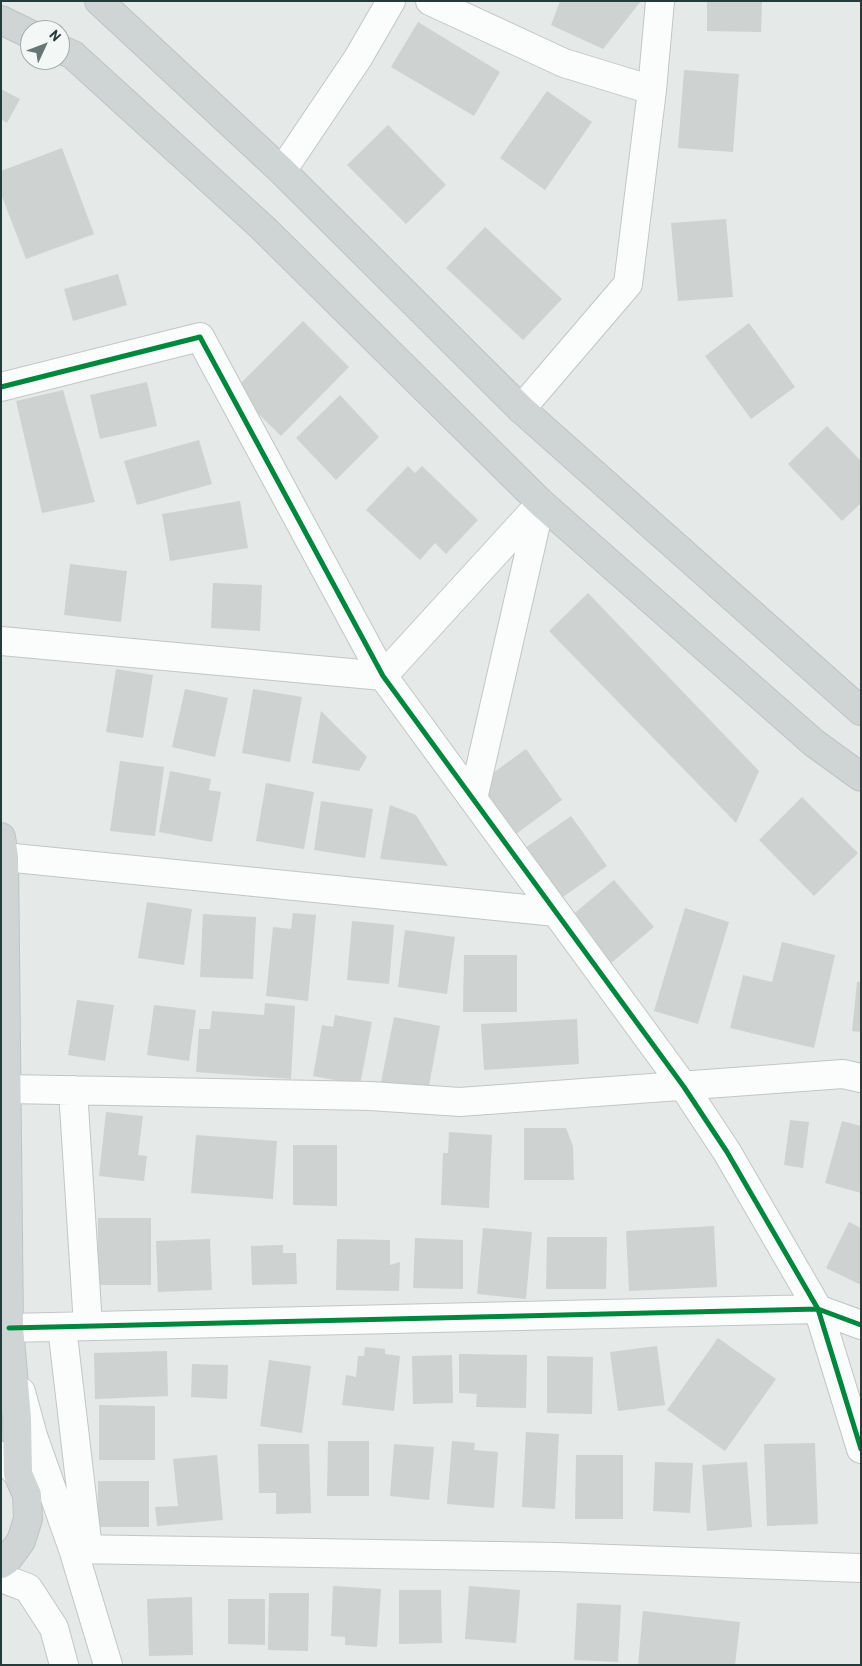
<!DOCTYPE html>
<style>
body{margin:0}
#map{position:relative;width:862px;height:1666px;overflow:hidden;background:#e5e9e8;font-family:Barlow,sans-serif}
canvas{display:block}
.frame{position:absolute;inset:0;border:2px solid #253a39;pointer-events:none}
.north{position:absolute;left:20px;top:20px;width:50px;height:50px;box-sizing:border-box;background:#f3f8f6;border:1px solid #a1acaa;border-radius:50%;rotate:47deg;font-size:14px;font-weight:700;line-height:20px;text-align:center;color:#253a39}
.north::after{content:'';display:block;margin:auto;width:18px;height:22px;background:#687776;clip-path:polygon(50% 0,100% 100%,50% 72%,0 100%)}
</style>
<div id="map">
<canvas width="862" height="1666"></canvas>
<div class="frame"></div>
<div class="north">N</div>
</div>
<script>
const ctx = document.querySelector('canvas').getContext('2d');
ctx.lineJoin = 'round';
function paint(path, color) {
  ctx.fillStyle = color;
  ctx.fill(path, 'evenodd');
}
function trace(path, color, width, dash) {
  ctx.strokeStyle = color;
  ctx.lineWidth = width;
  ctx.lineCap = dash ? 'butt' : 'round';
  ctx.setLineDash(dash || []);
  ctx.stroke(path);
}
paint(new Path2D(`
 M560,1h81l-38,48 -52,-24z
 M707,1h55l-1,31 -54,-1z
 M418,22l82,50 -26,44 -83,-49z
 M684,70l55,4 -6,78 -55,-4z
 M1,89l19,10 -13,24 -6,-4z
 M547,91l45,31 -47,68 -45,-32z
 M388,125l58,60 -40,39 -59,-59z
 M62,148l32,86 -68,25 -25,-65v-23z
 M726,219l7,78 -55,4 -7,-78z
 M485,227l77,72 -39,41 -77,-72z
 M118,274l9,31 -54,16 -9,-32z
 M303,321l46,46 -68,69 -47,-46z
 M749,323l46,64 -44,32 -46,-63z
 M147,382l10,44 -57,13 -10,-44z
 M63,390l32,112 -53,11 -26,-112z
 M340,395l39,42 -43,43 -40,-42z
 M827,426l34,35v42l-19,18 -54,-57z
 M199,440l13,44 -75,21 -13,-44z
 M408,466l7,7 7,-7 56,54 -32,34 -11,-11 -15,17 -54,-50z
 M240,501l8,47 -78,13 -8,-47z
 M70,564l57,7 -6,51 -57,-7z
 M213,583l49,2 -2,46 -49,-3z
 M588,593l171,178 -23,52 -187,-192z
 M116,669l37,6 -10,63 -37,-6z
 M185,689l43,9 -13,59 -43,-10z
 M253,689l49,8 -12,65 -48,-9z
 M321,711l46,46 -8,14 -47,-8z
 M526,749l36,51 -54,40 -37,-51z
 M120,761l44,6 -9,69 -45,-5z
 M170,771l41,8 -2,11 12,2 -9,50 -53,-10z
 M266,783l48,9 -10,57 -48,-8z
 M802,797l56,56 -44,43 -55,-56z
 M321,801l52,8 -8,49 -51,-8z
 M390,805l26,10 32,51 -68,-7z
 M571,816l36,50 -54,38 -35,-51z
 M614,880l40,47 -50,42 -40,-47z
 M147,902l45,7 -8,56 -46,-7z
 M685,908l44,14 -31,102 -44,-13z
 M293,913l23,2 -8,86 -42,-5 7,-69 18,2z
 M203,914l53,3 -3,62 -53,-2z
 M352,921l42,4 -5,59 -42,-4z
 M405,930l50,7 -8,57 -49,-7z
 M782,942l53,13 -21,93 -84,-20 13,-53 29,7z
 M464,955h53v57h-54z
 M857,982h4v50l-9,-1z
 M77,1000l37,5 -9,56 -37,-6z
 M265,1003l30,3 -4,73 -95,-7 3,-43h11l2,-18 52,4z
 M154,1005l42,5 -7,51 -42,-6z
 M335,1015l37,7 -12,63 -47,-9 9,-51 11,2z
 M394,1017l46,9 -12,65 -47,-9z
 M577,1019l2,45 -95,6 -3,-46z
 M106,1112l37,4 -5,39 9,1 -3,25 -45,-5z
 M790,1120l19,2 -6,46 -19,-3z
 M842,1121l19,5v67l-36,-10z
 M524,1128h42l7,18 1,34h-50z
 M449,1132l43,3 -3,73 -48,-3 2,-52h5z
 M196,1135l81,6 -4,58 -82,-6z
 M293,1145h44v61l-44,-1z
 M98,1218h53v67h-53z
 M849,1222l12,6v57l-35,-17z
 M714,1226l3,61 -88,4 -3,-60z
 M483,1228l49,4 -6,67 -49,-5z
 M547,1237h60l-1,52h-60z
 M415,1238l48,2v49l-50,-1z
 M210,1239l2,51 -54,2 -2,-51z
 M337,1239l53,1v25l10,-3 -1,29 -63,-1z
 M283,1245v8h13l1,31 -45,1 -1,-39z
 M718,1338l58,41 -51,72 -58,-41z
 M657,1346l8,59 -47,6 -8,-59z
 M365,1347l20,2v5l15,2 -6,55 -52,-6 4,-30 10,2 2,-21h6z
 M167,1351l1,45 -73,3 -1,-46z
 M459,1354l68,1 -1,53 -50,-1 1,-13 -18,-1z
 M452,1355l1,48 -40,1 -1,-48z
 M547,1356l46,1 -1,57 -45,-1z
 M269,1360l42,6 -9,67 -42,-7z
 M192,1364l36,1 -1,34 -36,-2z
 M99,1405l56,1v54h-56z
 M526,1432l33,2 -4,75 -33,-2z
 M328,1441h41v55h-42z
 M452,1441l23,2 -1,7 24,2 -4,56 -47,-4z
 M815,1443l3,81 -51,2 -3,-82z
 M258,1444h51l2,69 -35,1v-21h-17z
 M394,1444l40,3 -5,53 -39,-4z
 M217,1455l6,65 -66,6 -2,-19 23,-1 -5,-47z
 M576,1455h47v64h-48z
 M655,1462l38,1 -3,50 -37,-2z
 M747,1462l5,65 -45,4 -5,-66z
 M98,1481h51v46h-51z
 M333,1586l48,3 -4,58 -32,-2v-8l-14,-1z
 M469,1586l51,4 -4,53 -51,-4z
 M399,1590h42l1,53 -43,1z
 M269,1593h40l-1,58 -40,-1z
 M192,1597l1,58 -44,1 -2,-57z
 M228,1599h37v46l-37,-1z
 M577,1603l44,2 -3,57 -44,-2z
 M643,1611l97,11 -5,43h-97z`), '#ced2d1');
const minor = new Path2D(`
 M430,1l134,62 88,27
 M282,171l76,-113 33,-57
 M1,387l199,-50 183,339 301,411 43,65 91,157 43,140
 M521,409l107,-125 24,-194 8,-89
 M1,641l382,35 158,-173
 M473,799l67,-293
 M4,857l552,55
 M8,1089l362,7 90,6 383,-28 18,4
 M73,1090l15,236
 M62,1327l26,222
 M9,1328l809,-19 43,16
 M21,1392l12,44 40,113 35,116
 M1,1456l17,18
 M73,1549l483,8 305,11
 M1,1578l27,10 26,40 10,37`);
const major = new Path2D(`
 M99,1l183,170 239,238 340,302
 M1,20l29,14
 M60,49l13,6 190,173 278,275 273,240 47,34
 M1,837l3,20 5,471 8,91 1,55 9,21 1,24 -7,22 -14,19 -6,4`);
trace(minor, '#c2c6c5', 30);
trace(major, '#bdc4c4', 30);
trace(minor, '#fbfcfc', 28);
trace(major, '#cfd5d4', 28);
trace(new Path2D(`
 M1,387l199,-50 183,339 301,411 43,65 91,157 43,140
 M9,1328l809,-19 43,16`), '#00873e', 5);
</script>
